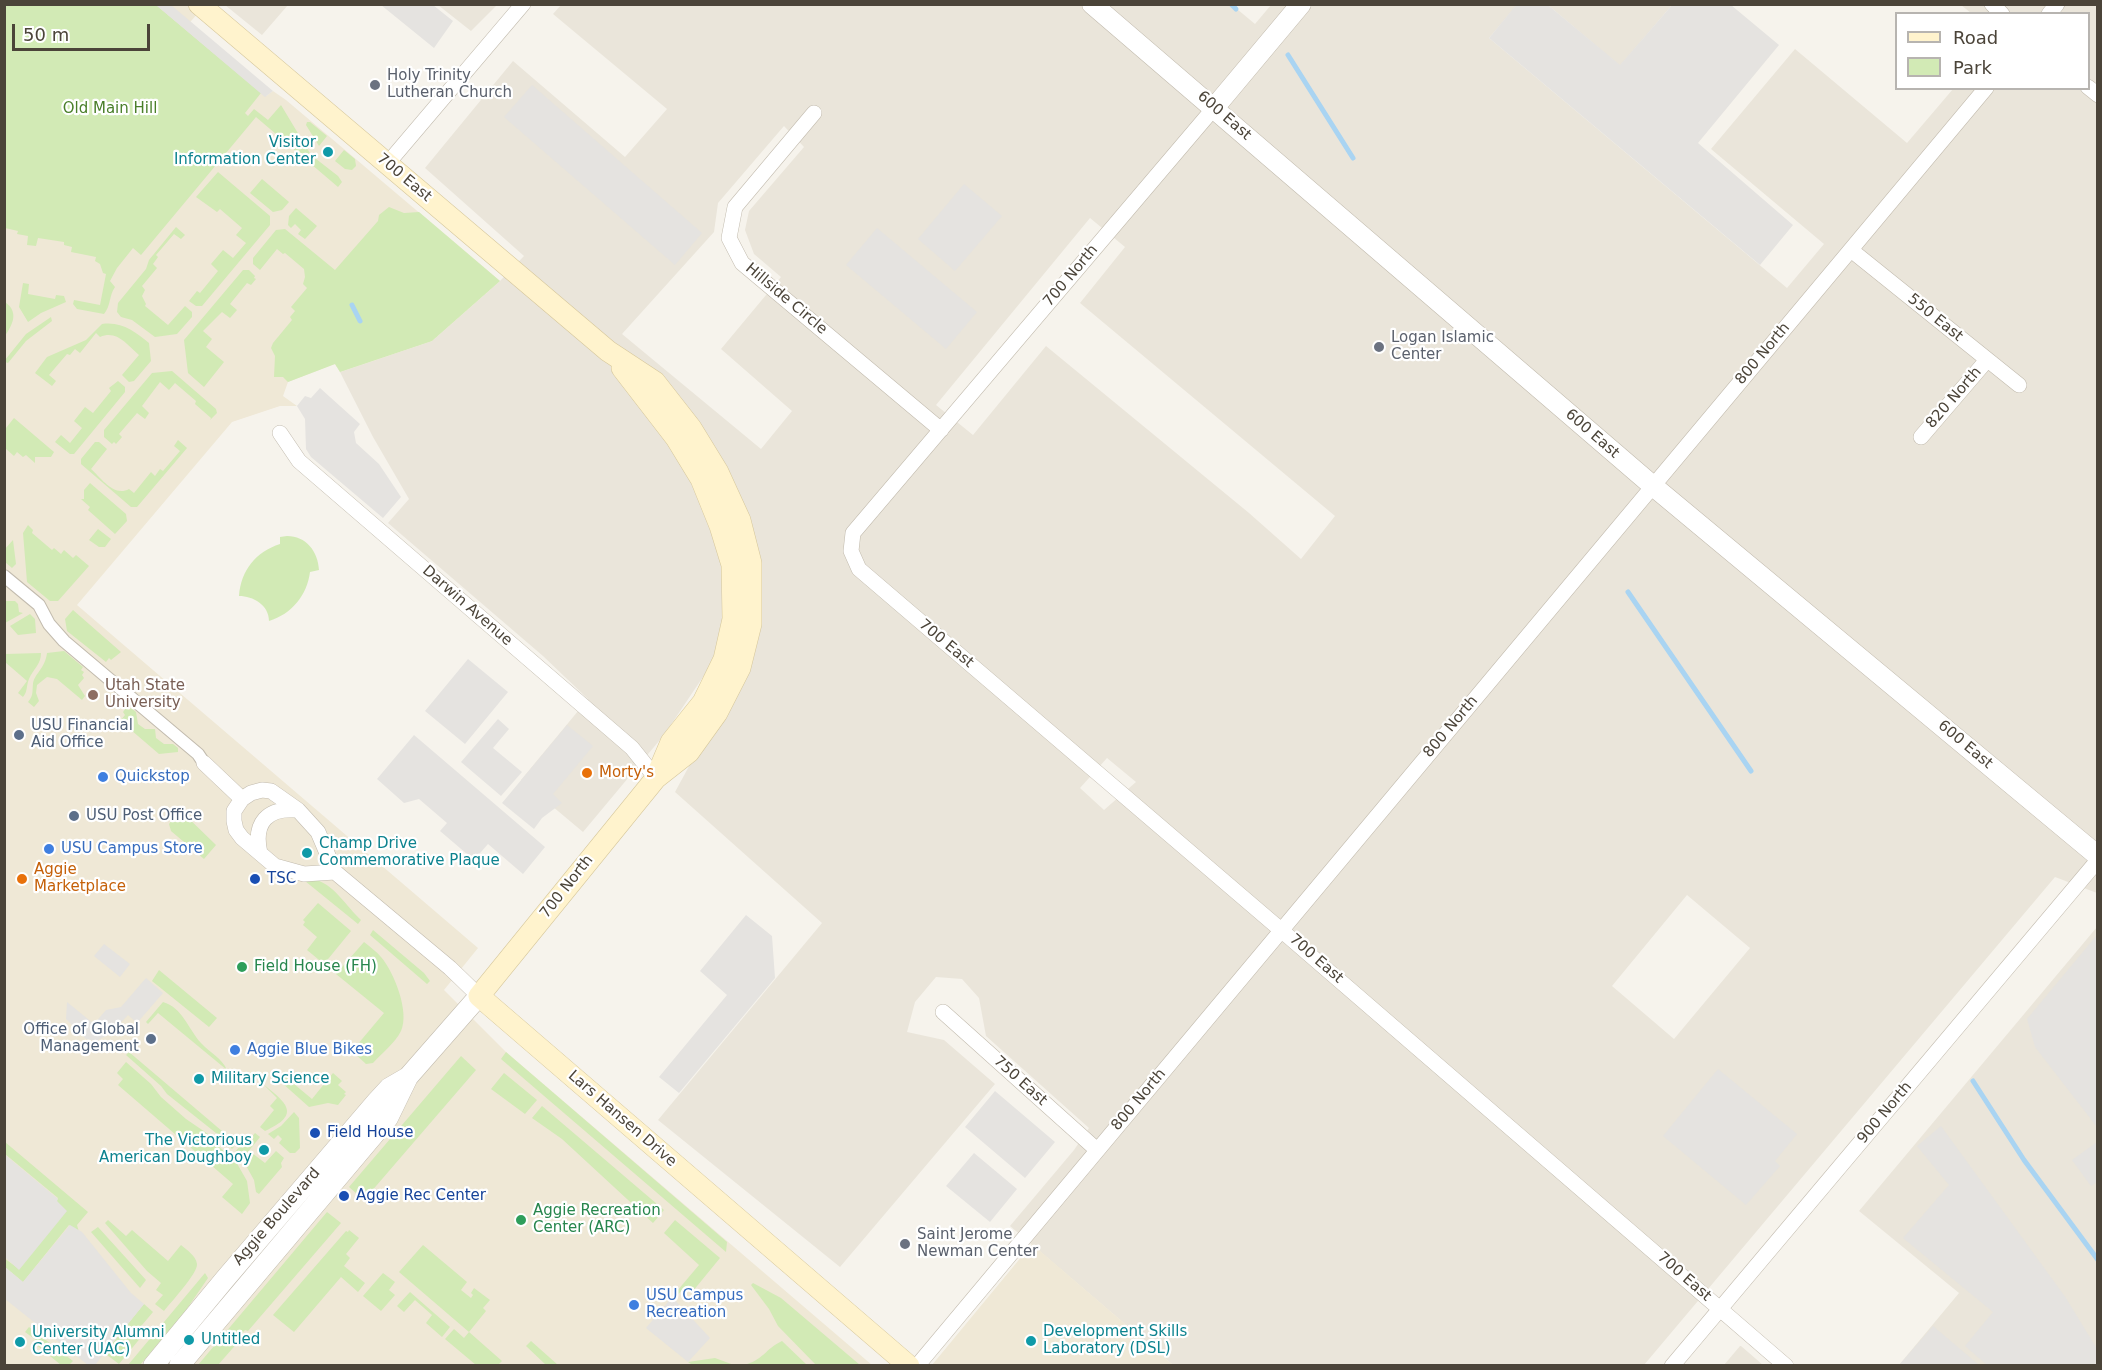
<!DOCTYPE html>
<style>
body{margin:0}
#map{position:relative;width:2102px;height:1370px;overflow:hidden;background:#f6f3ec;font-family:"DejaVu Sans",sans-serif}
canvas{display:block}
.frame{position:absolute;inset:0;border:6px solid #4b4439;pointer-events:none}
.legend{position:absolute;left:1895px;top:12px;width:195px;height:78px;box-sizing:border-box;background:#fff;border:2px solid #b7b4b0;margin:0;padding:8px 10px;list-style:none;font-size:18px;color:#4b4439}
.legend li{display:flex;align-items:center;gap:12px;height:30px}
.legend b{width:30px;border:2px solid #b7b4b0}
.scale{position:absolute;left:12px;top:24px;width:138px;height:27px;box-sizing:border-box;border:3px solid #4b4439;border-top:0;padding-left:8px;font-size:18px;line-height:21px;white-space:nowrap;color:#4b4439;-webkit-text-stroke:4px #fff;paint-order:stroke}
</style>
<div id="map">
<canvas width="2102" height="1370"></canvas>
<div class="frame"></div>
<ul class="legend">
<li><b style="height:8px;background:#fff3cd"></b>Road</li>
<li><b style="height:16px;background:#d2eab5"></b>Park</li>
</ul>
<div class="scale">50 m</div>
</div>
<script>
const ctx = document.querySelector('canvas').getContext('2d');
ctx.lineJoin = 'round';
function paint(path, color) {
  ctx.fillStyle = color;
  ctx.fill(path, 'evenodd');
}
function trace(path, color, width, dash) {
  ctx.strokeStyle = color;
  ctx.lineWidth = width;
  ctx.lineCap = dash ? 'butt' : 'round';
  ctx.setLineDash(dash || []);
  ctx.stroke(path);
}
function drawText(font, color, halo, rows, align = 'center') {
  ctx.font = font + ' "DejaVu Sans",sans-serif';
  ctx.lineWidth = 4.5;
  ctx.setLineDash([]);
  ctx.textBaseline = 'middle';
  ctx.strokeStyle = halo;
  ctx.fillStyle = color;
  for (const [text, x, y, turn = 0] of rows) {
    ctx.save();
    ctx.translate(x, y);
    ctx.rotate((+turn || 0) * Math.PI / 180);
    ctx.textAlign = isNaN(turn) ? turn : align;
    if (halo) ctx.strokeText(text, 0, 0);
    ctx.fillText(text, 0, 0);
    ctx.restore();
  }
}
paint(new Path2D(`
 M1231,4l24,20 16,-19h246l-28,33 298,250 37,-44 -113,-95 84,-100 112,94 46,-54 135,-1v-74l-117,-1 -10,-8h136v888l-42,-16 -411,488h-471l-163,-139 64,-76 15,-22 -103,-92 -7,-38 -17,-19 -26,-2 -21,25 -8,30 37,8 51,44 -155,183 -182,-147 164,-197 -147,-131 61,-112 -25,-15 -47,70 -81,97 -62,-52 67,-81 -45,-43 -155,-133 21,-24 -36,-62 -33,-65 92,-31 68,-60 24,-25 -99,-88 88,-107 112,96 42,-48 -114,-95 8,-9zM784,126l20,21 -55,64 -4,19 9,24 27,23 -60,72 71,62 -31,38 -139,-115 92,-102 4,-29zM1090,218l35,29 -45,56 255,213 -34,43 -52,-46 -203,-167 -73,89 -37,-30zM1107,758l29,24 -32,28 -24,-22zM1687,895l63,53 -76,91 -62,-53z
 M225,5h63l-26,30z
 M438,5h59l-26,26z
 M1548,5h124l-52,61z
 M2097,927v438h-198l60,-72 -100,-82z
 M1740,1346h1l22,19h-39z`), '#eae5da');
paint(new Path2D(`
 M5,5h200l-20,23 81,68 7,-5 13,9 214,181 -68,60 -92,31 -5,-8 -29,11 -18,7 -5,14 14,10h-17l-48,16 -155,183 401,343 -34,42 62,62 366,313 -867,1z
 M1032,1244l141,121h-241z`), '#efe8d6');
paint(new Path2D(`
 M4,5h152l105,88 -16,20 3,3 6,-7 14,11 13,-15 30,50 27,21 4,6 -4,5 -82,-70 -115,138 -8,-7 -16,20 -7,13 5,6c-6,8 -4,19 -11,27l-27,-5 -4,-5 1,-4 26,5 6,-31 -3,-1 -3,-9 -5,-3 1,-4 -25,-5 1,-5 -8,-2v-3l-26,-4 -2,8 -9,-1 1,-9 -11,-2 1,-3 -13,-3z
 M307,122h3l17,14 -8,10 -13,-21z
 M344,150l11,9 1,7 -4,4 -7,-1 -10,-8z
 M218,172l52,44v9l-68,81h-6l-7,-5 8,-10 3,2 18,-22 -7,-7 12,-14 10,8 13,-15 -10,-8 6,-7 -22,-19 -3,3 -21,-15z
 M262,179l27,23 -7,8 -9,2 -23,-19z
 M389,207l15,6 15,-1 81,69 -68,60 -92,31 -5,-8 -47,18 -5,-5h-9l1,-21 -4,-8 2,-5 19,-23 -2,-3 5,-6 -4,-4 16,-19 -4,-4 2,-7 -1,-8 -19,-16 -2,1 -6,-5 -17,21 -7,-6v-6l23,-28 9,-1 50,41 43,-49 1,-6z
 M296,208l21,18 -12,13 -7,-5 3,-4 -6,-6 -4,4 -3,-3 1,-9z
 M176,227l9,8 -4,4 -7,-5 -18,21 2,2 -5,7 4,4 -15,18 3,4 -3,6 4,8 -1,2 23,19 17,-19 7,6v5l-15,17 -22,3 -23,-17 -11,-3 -4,-5 1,-9 28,-34 3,-9z
 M243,270h6l6,6 -1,2 2,1 -5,6 -4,-2 -17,21 7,6 -7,8 -8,-6 -19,19 9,8 -6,8 18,15 -20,25 -16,-14 -4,-33z
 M23,283l6,1 -1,10 27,5 1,-4 8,1 2,6 -25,11 -13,9 -9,-15z
 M5,302c14,10 8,22 0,34z
 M51,317l1,4 -26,20 -18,22 -3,-1v-2l21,-26z
 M102,324c20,-3 33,8 47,19l2,18 -17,20 -5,1 -7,-7 17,-20c-13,-11 -22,-25 -39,-18l-4,-4 -16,20 -5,-4 -5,6 -3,-1 -18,21 7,6 -4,5 -17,-13 12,-16 39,-17z
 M172,371l44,38 1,4 -7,7 1,-2 -16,-14 1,-3 -21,-18 -6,7 -9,-8 -18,24 7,7 -4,6 -8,-6 -18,21 3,3 -6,7 -2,-2 -2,2 -8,-7v-7l48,-57z
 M118,381l7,6v5l-51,62h-4l-15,-12 6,-7 9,8 12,-15 -8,-7 11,-14 8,6 18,-22 -2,-3z
 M14,418l40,34 -3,5h-16v6l-9,-8 -3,2 -6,-5 -3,4 -9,-8v-21l1,1z
 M178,440l9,8 -50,59h-6l-50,-43v-5l14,-17h4l8,7 -16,20c11,10 23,28 38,20l5,4 17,-21 4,4 5,-7 3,2 17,-20 -6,-5z
 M90,483l36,31 1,7 -12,13 -27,-24 2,-3 -9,-8h3v-9z
 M28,525l5,5 -1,3 20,17 2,-2 7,6 3,-4 9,8 3,-3 13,11 -31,35h-8l-23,-19 -4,-49z
 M98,529l13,10 -6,8h-6l-10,-7z
 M287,536c19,0 31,15 32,34l-9,2c-3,23 -18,42 -41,49 0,-16 -16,-25 -30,-25 2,-26 17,-44 41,-52v-7z
 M13,540l3,24 -4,4 -7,-6 -1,-12z
 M5,601h10l3,3 1,8 4,1 -18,10z
 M73,610l48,42 -10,8 -2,-2 -3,4 -39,-31 -2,-12z
 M30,614l5,5 1,14 -18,2 -8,-9z
 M64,651l19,16 -2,3 3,2 -2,3 2,3 -6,7 7,11 -3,4 -25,-21 -10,-2 -10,8 -1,8 3,8 -5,6 -6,-5c6,-7 4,-11 5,-18 1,-10 12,-15 14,-31z
 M41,653c0,12 -8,16 -12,26 -3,7 -1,12 -6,18l-5,-4 9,-12 -22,-19v-8z
 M126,708l3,2 2,-2 5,4 2,12 7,5h10l1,9 8,6h9l5,4v4l-19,2 -35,-30 2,-3 -5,-1 4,-5 -2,-3z
 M180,810l36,35 -12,14 -33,-28 -2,-7z
 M317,880c19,7 29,26 44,40l-3,4 -53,-43z
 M318,903l33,28 -27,33 -17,-14 10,-13 -14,-12 2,-3 -2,-2z
 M373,930l51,43 6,8 -3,3 -57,-49z
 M364,942c6,5 12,9 17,15 13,15 29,55 20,74 -6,12 -19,22 -28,32l-7,1 -14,-13 32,-38 -48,-39z
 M159,970l58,48 -8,9 -57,-46z
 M163,1002c19,5 26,28 38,41 9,10 21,15 26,27l-69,-57 -10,11 -2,-2z
 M129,1052l100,85 -3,4 8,6 -2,2 -11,-12 -54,-43 -6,-8 -35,-31z
 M506,1052l221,190 -1,10 -225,-193z
 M461,1056l15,14 -112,130 -15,-13z
 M126,1062l25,22 10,13 25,22 25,17 7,10 17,14 12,21 3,22 -8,11 -20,-17 11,-13 -115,-99 5,-6 -6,-6z
 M276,1069l36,30 21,-26 9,8 -4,4 8,7 -2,2 2,1 -8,10 -10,-2 -19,4 -37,-33z
 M504,1073l33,27 -12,14 -34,-25z
 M263,1084c22,18 40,30 2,47l-5,-4 14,-17 -4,-4 7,-8z
 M542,1106l122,104 -11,13 -91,-84 -30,-21z
 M294,1112l5,6 1,30 -5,5h-5l-11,-10 3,-4 -4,-4 -4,4 -6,-5 13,-8z
 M255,1133l5,4 -17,21 -8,-6 5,-6 3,2z
 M5,1142l83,70 -11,13 2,7 -10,-7 -46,57 -18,-15 -1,-9 15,11 39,-71 -53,-44z
 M276,1151l8,7 -3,5 1,4 -23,27 -3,-2 -2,-12 -10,-18 8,-9 13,10z
 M327,1212l14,11 -93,108 -3,-1 -8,9 2,2 -21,24h-20z
 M108,1220l18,16 6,-6 36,31 13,-16c6,5 15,11 16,19 1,9 -26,38 -33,47l-9,-7 8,-9 -7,-5 5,-7 -14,-12 -42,-48z
 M675,1220l45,38 -27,33 -11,-1 -8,9 -2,-2 27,-32 -35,-32z
 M98,1227l48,53 -6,8 -49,-56z
 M349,1230l10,8 -13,16 4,4 -6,8 21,17 -7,9 -17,-15 -47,55 -21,-17 73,-84 2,1z
 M423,1245l44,37 -6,8 10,8 2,-3 -2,-2 3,-5 16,12 -7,8 3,3 -17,21 33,29 -4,4h-22l-31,-26 9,-10 10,9 5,-6 -70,-60z
 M205,1273l3,5 -24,35 -44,52h-12z
 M383,1273l12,9 -6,8 6,5 -14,16 -18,-15z
 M753,1283l28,15 79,67h-44l-38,-39 -9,-17 -18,-24z
 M410,1292l40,35 -8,10 -16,-14 6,-8 -17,-15 -11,12 -7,-6z
 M144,1304l9,8 -16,19 5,5 -23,28 -12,-9 -1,-4z
 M29,1327l44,34 -4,4h-8l-27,-22 2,-3 -11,-8z
 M531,1341l27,24h-12l-20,-19z
 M782,1341l25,24h-64c20,-4 23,-17 39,-24z
 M715,1358l19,7h-44l1,-1 -3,-2z`), '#d2eab5');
paint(new Path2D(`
 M1517,4l31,1 72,60 52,-60h59l48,40 -81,98 95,82 -33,40 -271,-227z
 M156,5h15l102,86 -8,6z
 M381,5h52l20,16 -19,27z
 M532,85l170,148 -27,32 -171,-148z
 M964,184l38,32 -47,55 -37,-32z
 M877,228l100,84 -31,37 -100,-84z
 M320,388l40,36 -6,8 2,11 23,21 22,33 -18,21 -72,-61 -5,-8 -1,-30 -8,-13 8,-10 6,2z
 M468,659l40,33 -43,52 -40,-33z
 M498,719l11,10 -16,19 29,24 -21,24 -40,-34z
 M567,725l26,21 -40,48 9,9 -20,15 -8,11 -32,-26z
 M414,735l131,112 -22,27 -35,-30 -14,16 -34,-29 7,-8 -28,-24 -15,4 -27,-24z
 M746,915l26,21 3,42 -96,115 -20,-16 68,-82 -27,-24z
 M2097,935v192l-62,-80 -8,-28z
 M104,944l26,20 -10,13 -26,-21z
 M146,978l17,15 -26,30 -9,-8 -18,19 -14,7 -10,-2 -20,-20 1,-17 27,22 12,-14 15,-3z
 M1718,1069l79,65 -22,27 5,5 -34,39 -83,-69z
 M995,1091l60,51 -30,36 -60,-51z
 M1941,1126l125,172 31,51v16h-110l-22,-19 28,-34 -90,-74 46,-53 -32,-39z
 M2097,1142v40l-6,4 -19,-26z
 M974,1153l43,36 -27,33 -44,-36z
 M4,1154l54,45 -1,2 10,10 -48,59 -14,-13z
 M70,1225l12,7 49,61 13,11 -49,61h-7l-83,-66v-32l18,15z
 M672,1297l38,41 -22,24 -42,-34z
 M1933,1326l46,39h-80z`), '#e5e3e0');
trace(new Path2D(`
 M1231,4l5,5
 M1288,55l65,103
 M352,305l8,16
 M1628,592l123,179
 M1973,1081l51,79 74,100`), '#a9d4f2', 5);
const pedestrian = new Path2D(`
 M4,576l35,29 10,19 15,17 134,113 6,9`);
const minor = new Path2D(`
 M1992,4l10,10
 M2049,14l8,-10
 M2088,87l10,8
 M1214,108l-361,425 -2,18 8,18 422,361 505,436
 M814,113l-79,94 -6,31 13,25 199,167
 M388,163l135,-159
 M1851,250l168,135
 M280,433l19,28 333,287 24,30
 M1921,437l66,-77
 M204,763l38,36
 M260,853c-7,-30 7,-46 38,-43
 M335,872l-31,2 -29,-8 -33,-28 -6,-8 -2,-9v-10l8,-12 9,-6 11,-3 9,1 27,19 20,22 17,40 115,96 29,28
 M943,1012l154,138
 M917,1366l1069,-1278
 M1672,1366l426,-506`);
const tertiary = new Path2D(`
 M1092,4l561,482 445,370
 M1214,108l87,-104
 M153,1366l72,-87 152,-178 12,-13 19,-11
 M179,1366l209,-248 20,-41 71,-81`);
const secondary = new Path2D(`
 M199,4l409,347 47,31 36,46 27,44 22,48 11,43v61l-11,44 -23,45 -28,39 -33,26 -177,218 430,370
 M622,368l54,70 25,41 19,47 12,39 1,54 -9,40 -21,43 -32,40 -14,33`);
trace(pedestrian, '#c2bbae', 14);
trace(minor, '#c2bbae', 16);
trace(tertiary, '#c2bbae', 21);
trace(secondary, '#d6c79b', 22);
trace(pedestrian, '#fff', 12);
trace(minor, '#fff', 15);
trace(tertiary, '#fff', 20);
trace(secondary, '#fff3cd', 21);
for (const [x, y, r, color] of [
 [375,85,6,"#6b7280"],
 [328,152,6,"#0f9aa8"],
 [1379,347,6,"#6b7280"],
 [93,695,6,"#8d6e63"],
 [19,735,6,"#5c6f8a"],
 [587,773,6,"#e8710a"],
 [103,777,6,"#3f7fe0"],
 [74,816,6,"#5c6f8a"],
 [49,849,6,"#3f7fe0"],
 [307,853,6,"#0f9aa8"],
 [22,879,6,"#e8710a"],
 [255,879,6,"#1a4fb4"],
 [242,967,6,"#2e9e5b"],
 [151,1039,6,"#5c6f8a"],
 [235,1050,6,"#3f7fe0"],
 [199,1079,6,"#0f9aa8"],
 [315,1133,6,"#1a4fb4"],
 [264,1150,6,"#0f9aa8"],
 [344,1196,6,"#1a4fb4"],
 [521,1220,6,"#2e9e5b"],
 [905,1244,6,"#6b7280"],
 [634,1305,6,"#3f7fe0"],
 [189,1340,6,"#0f9aa8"],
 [1031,1341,6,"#0f9aa8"],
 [20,1342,6,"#0f9aa8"]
]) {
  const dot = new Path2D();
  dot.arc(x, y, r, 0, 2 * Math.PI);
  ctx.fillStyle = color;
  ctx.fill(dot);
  trace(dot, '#fff', 2);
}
drawText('15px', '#5b616d', '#fff', [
 ["Holy Trinity",387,76],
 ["Lutheran Church",387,93],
 ["Logan Islamic",1391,338],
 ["Center",1391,355],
 ["Saint Jerome",917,1235],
 ["Newman Center",917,1252]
], 'left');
drawText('15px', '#4a7f2a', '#fff', [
 ["Old Main Hill",110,109]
]);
drawText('15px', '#4b4439', '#fff', [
 ["600 East",1224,116,41],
 ["700 East",404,178,40],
 ["700 North",1071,276,-50],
 ["Hillside Circle",786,299,40],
 ["550 East",1935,318,39],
 ["800 North",1763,354,-50],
 ["820 North",1954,398,-49],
 ["600 East",1592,434,41],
 ["Darwin Avenue",467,606,41],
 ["700 East",946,644,40],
 ["800 North",1451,727,-50],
 ["600 East",1965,745,40],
 ["700 North",567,887,-52],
 ["700 East",1316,959,41],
 ["750 East",1020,1081,42],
 ["800 North",1139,1100,-50],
 ["900 North",1885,1113,-50],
 ["Lars Hansen Drive",622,1119,41],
 ["Aggie Boulevard",277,1217,-49],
 ["700 East",1684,1277,41]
]);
drawText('15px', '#0d838f', '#fff', [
 ["Visitor",316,143,"right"],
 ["Information Center",316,160,"right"],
 ["Champ Drive",319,844],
 ["Commemorative Plaque",319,861],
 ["Military Science",211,1079],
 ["The Victorious",252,1141,"right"],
 ["American Doughboy",252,1158,"right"],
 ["Development Skills",1043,1332],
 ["Laboratory (DSL)",1043,1349],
 ["University Alumni",32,1333],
 ["Center (UAC)",32,1350],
 ["Untitled",201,1340]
], 'left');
drawText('15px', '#785e54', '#fff', [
 ["Utah State",105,686],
 ["University",105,703]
], 'left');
drawText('15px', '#4e5e75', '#fff', [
 ["USU Financial",31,726],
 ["Aid Office",31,743],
 ["USU Post Office",86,816],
 ["Office of Global",139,1030,"right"],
 ["Management",139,1047,"right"]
], 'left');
drawText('15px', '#c56008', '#fff', [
 ["Morty's",599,773],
 ["Aggie",34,870],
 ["Marketplace",34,887]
], 'left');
drawText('15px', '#366cbe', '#fff', [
 ["Quickstop",115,777],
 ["USU Campus Store",61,849],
 ["Aggie Blue Bikes",247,1050],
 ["USU Campus",646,1296],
 ["Recreation",646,1313]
], 'left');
drawText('15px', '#164399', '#fff', [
 ["TSC",267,879],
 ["Field House",327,1133],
 ["Aggie Rec Center",356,1196]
], 'left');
drawText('15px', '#27864d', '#fff', [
 ["Field House (FH)",254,967],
 ["Aggie Recreation",533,1211],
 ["Center (ARC)",533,1228]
], 'left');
</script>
